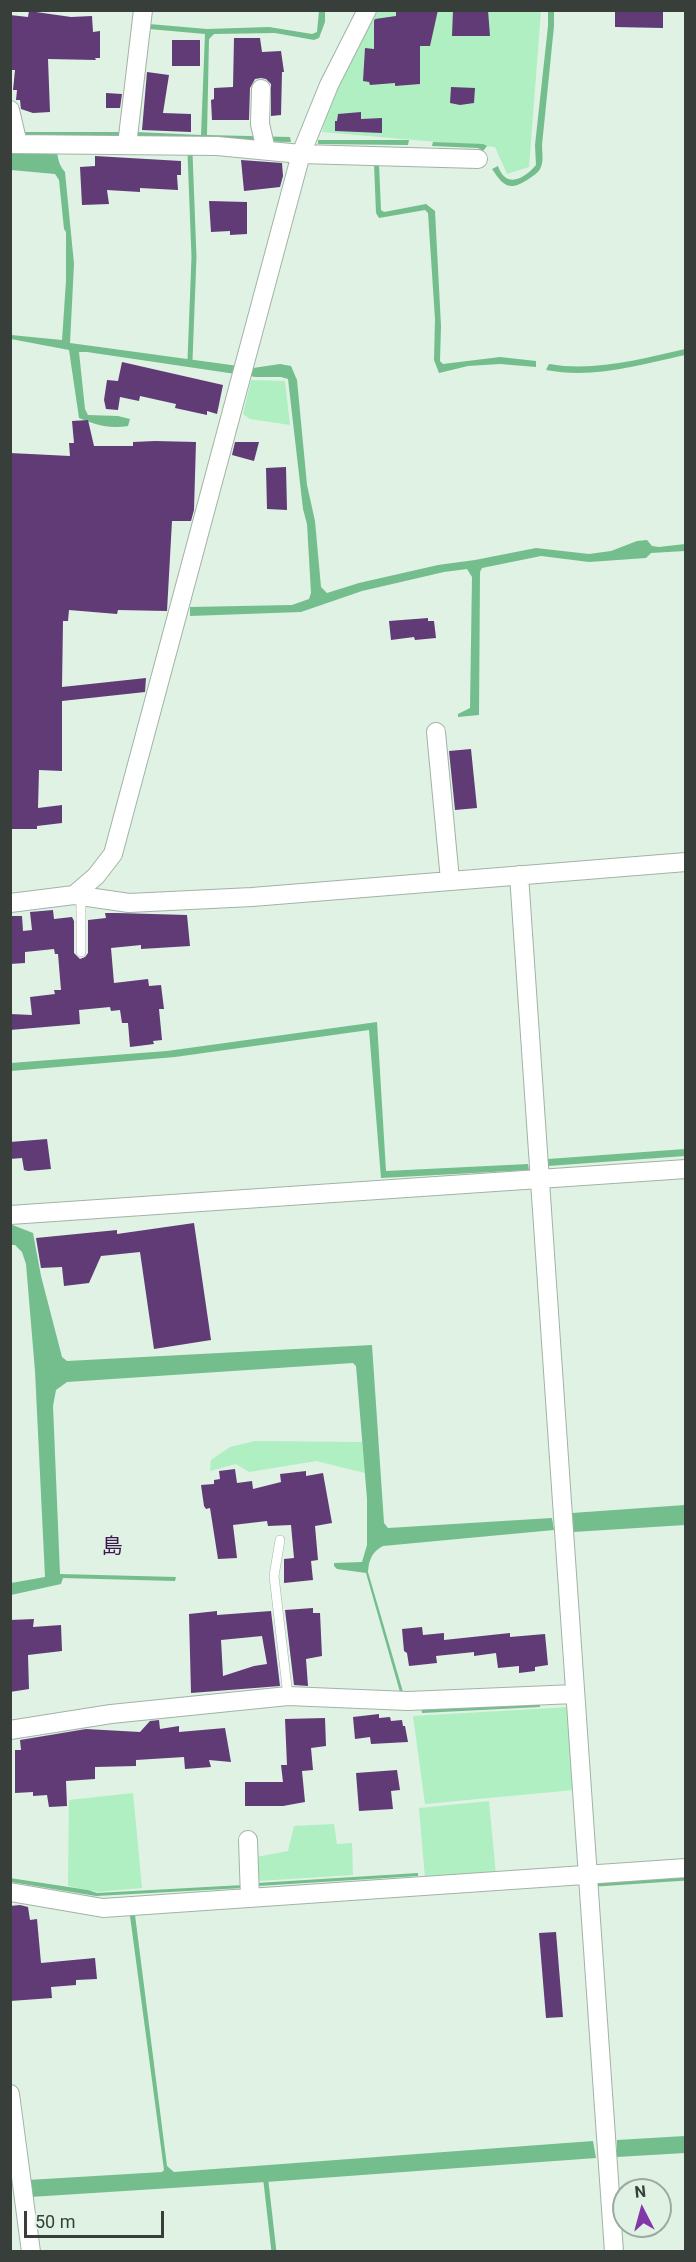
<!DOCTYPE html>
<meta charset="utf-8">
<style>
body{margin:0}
#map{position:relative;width:696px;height:2262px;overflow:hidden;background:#dff2e4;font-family:Roboto,sans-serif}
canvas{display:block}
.frame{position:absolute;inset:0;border:12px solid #383f3a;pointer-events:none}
.north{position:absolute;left:612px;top:2178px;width:60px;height:60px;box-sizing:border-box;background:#dff2e4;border:2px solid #9caaa0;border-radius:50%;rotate:354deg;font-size:16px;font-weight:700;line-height:24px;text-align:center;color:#383f3a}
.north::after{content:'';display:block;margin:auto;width:21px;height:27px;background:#8237a9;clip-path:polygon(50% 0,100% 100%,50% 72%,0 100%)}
.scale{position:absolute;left:24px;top:2211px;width:140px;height:27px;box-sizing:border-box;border:3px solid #383f3a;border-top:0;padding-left:8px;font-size:18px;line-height:21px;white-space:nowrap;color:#383f3a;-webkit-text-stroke:4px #dff2e4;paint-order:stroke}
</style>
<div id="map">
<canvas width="696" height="2262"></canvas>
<div class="frame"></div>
<div class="north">N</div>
<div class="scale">50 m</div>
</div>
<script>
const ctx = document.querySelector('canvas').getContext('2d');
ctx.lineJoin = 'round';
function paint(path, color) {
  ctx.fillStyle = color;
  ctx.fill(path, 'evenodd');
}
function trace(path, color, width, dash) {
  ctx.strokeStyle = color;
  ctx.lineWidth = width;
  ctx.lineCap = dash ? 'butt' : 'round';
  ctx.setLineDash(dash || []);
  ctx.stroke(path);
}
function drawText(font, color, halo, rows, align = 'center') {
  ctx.font = font + ' Roboto,"Noto Sans JP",sans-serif';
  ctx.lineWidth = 6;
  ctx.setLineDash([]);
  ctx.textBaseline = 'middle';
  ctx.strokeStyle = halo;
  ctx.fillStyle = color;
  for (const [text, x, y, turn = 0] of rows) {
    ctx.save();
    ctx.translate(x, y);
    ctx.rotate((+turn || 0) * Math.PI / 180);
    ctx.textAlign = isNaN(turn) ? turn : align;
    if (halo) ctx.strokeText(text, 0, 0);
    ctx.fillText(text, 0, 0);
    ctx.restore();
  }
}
paint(new Path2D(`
 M373,11h168l-12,156 -22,7 -12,-27 -173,-15 9,-34z
 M251,380l34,1 5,44 -40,-6 -7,-5z
 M255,1441l107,1 3,31 -49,-12 -67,11 -13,-8 -26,7 1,-11 19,-13z
 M569,1707l5,83 -149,14 -12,-88z
 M133,1793l9,95 -45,4 -29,-6 1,-86z
 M489,1801l7,74 -71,3 -6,-70z
 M334,1824l3,20 15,-1 1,32 -95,6 -2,-24 32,-6 6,-25z`), '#afefc2');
paint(new Path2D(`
 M319,11h6v11l-6,16 -5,2 -39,-7 -61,1 -5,5 -2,96 83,2 1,5 -234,-5c0,13 -1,25 8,35l9,92 -4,79 183,25 27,-4 11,2 6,14 10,105 8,36 6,66 6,6 32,-10 79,-18 37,-5 61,-12 53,6 22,-3 26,-10 10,-1 5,6 7,1 26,-3v7l-34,2 -5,5 -57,4 -48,-6 -59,12 -2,4 -1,143 -21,2v-3l12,-6 2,-131 -5,-8 -23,3 -82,19 -61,21 -111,4v-9l102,-2 17,-6 2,-6 -4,-69 -4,-15 -15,-130 -7,-2h-25l-169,-25h-8l6,57 3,6 30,1 12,3 -2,7c-22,3 -30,-1 -49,-8l-10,-68 -58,-11v-4l51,5 4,-59v-49l-2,-3 -5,-49 -4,-6 -44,-4v-16l17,-1 -7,-16 -10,-5h125l65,3 4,-101 -56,-5v-5l58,5 62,-2 43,7 5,-2z
 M548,11h6v15l-12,119c0,8 2,17 -2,24 -2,4 -7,7 -10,9 -20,14 -26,9 -38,-9l6,-3c8,23 26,13 38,-1l-1,-20 13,-119z
 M318,140h91l-1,5 -90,-1z
 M433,142l50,2 4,2 -4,5 -5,-3 -46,-2z
 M374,164h5l2,46 3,2 42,-8 9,7 6,115 -1,35 3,3 57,-7 36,4v6l-36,-3 -32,2 -29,7 -5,-13 1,-41 -7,-106 -3,-3 -46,8 -3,-5z
 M685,349v6c-45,10 -92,24 -139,15l3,-6c45,8 92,-5 136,-15z
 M377,1022l9,149 142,-7 1,6 -148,8 -12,-148 -194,27 -164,14v-8l156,-12z
 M685,1149v7l-137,10v-7z
 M10,1224l23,9 8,43 21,81 5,4 305,-16 12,178 4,5 164,-10 2,12 -171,16c-11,6 -14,13 -15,26l35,120h-3l-34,-119 -29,-4 -3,-3v-3l28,-1 5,-17v-46l-11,-133 -3,-3 -286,19 -11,8 -3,16 7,168 116,3 -1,4 -112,-3 -2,6 -50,11v-12l34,-6 -10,-206 -9,-107 -4,-12 -7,-7h-4z
 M685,1505v20l-112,7 -1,-19z
 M540,1702v5l-118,6 -1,-6z
 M418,1873v3l-160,10 -1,-3z
 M10,1878l78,12 9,3 146,-8v3l-147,8 -85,-14z
 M135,1915l32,251 7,6 419,-31 3,17 -330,24 -236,15 -2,-17 134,-8 2,-2 -34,-254z
 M685,2136v17l-68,4v-17z`), '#74bd8c');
trace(new Path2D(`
 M190,153l4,104 -4,103
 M597,1884l89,-6
 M266,2182l8,70`), '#74bd8c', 5);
paint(new Path2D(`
 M396,10h42l-8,36h-10v38l-25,2v-3l-25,2 -1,-3 -6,-1 2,-33 9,1v-28l1,-2 21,-3z
 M453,10h35l2,26h-38z
 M615,10h48v18l-48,-1z
 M29,11l42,6 21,-1 1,16 7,-1v27h-5l1,2 -48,-1 2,53 -17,1 -12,-4 -1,-9h-4l1,-10h-4l2,-20h-5v-55l18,2z
 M234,38h26l2,14 19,-1 3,21h-2l-1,43 -10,1v-32l-5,-5 -5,-1 -6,1 -5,9 -1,32h-37l-1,-20 3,-1v-11l19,-1z
 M172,40h28v26h-28z
 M147,72l22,3 -6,38 28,1v18l-49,-2z
 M451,87l24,1 -1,15 -14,2 -10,-2z
 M106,93l16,1 -2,14h-14z
 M361,112v7l21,-1v15l-47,-2v-10h2l1,-7z
 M95,156l86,5v14h-4l1,15 -38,-2v4l-33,-2 2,14 -27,1 -2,-38 15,-1z
 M241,160l41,3 1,13 -3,11 -36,4z
 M209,201l38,1v32l-17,1v-4l-19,1z
 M122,362l101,23 -6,29 -10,-3v4l-32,-7 1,-4 -36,-8 -1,5 -19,-4 -2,13 -12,-1 -2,-9 3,-20 11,1z
 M88,420l6,26h39v-4l22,-1 41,1 -2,68 -3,11h-19l-5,90 -49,-1 -1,4 -48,-4 -1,11h-5l-1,66 84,-9 -1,14 -83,9v70l-23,-1 -1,38 24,-3v18l-25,3v3h-27v-376l60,3 -1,-13h5l-2,-22z
 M235,442h24l-5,19 -22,-6z
 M286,467l1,43 -20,-1 -1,-41z
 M428,618v3h6l2,17 -21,2 -1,-3 -23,3 -2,-19z
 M471,749l6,59 -22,2 -6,-59z
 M53,910l1,9 18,-2 2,4v32l6,6 5,-2 3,-4v-33l18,-2 -1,-5h12l70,2 3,31 -49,3v-4l-30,3 3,35 34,-4 1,7 12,-1 3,24h-5l3,31 -9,1 1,3 -24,3 -2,-24h-6l-2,-13 -9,1 -1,-4 -31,3 1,14 -70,6v-16l22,1 -2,-18 25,-3 -1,-4h7l-3,-36h-3l-1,-5 -29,3v11l-15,1v-48h12l1,15 9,-1 -2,-18z
 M47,1139l4,30 -23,2 -4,-1 -2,-12 -12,1v-17z
 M194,1223l17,117 -57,9 -14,-97 -39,4 -12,27 -25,3 -2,-19 -21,1 -5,-30 81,-8v4z
 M235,1469l2,14 15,-2 1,8 28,-7 -1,-8 26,-3v5l17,-3 9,50 -17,3 3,34 -7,1 2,19 -29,3v-24l10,-1 -3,-33 -23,1 -1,-5 -34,4 4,33 -19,1 -8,-51 -4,1 -2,-3 -3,-21 13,-1v-4l6,-1 -1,-8z
 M313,1608v5h7l2,43 -16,3 2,27 -14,-1 -9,-75z
 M217,1611v4l54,-4 9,75 -89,7 -2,-79zM262,1636l5,28 -13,2 -31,10 -2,-36z
 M34,1619l-1,8 28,-2 1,26 -34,4 1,34 -19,3v-72z
 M422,1627l1,8 21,-2v7l66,-7v4l35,-3 3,31 -13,2v4l-16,2v-7l-21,2 -2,-15 -22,3v-4l-38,4 1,7 -28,3 -2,-13 -3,-2 -2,-22z
 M379,1714v4l11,-1 1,4 11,-1 1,6h2l3,16 -37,2 -1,-7 -15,2 -2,-22z
 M325,1718l1,28 -15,2 2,22 -11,1 3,31 -22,4h-38v-24h38l-2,-17h6l-2,-46z
 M159,1720l1,9 19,-3v6l46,-4 6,34 -22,-2 2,7 -26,2 -1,-12 -48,3v6l-41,1v12l-29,2 1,25 -18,1 -2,-12 -14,1v-4l-18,1v-43h6l-1,-10 66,-11 54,3 10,-11z
 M397,1770l3,20 -9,1 2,18 -34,2 -3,-38z
 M20,1905l8,2 2,13 7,-1 4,44 54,-5 2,21 -21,1v5l-25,2 1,11 -42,3v-95z
 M556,1932l7,85 -17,1 -7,-85z`), '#603b76');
const lane = new Path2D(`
 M81,952v-56
 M280,1540l-6,36 14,120`);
const street = new Path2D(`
 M261,89l-1,35 6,26
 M10,110l8,34
 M10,144l207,2 84,8 177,5
 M127,145l16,-135
 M436,732l14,148
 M519,875c33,459 61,918 95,1377
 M74,895l55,8 123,-6 434,-35
 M10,903l64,-8 22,-19 17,-22 188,-700 28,-69 38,-75
 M10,1215l676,-46
 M10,1730l101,-16 177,-18 120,5 167,-7
 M248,1840l2,58
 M10,1892l93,16 583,-40
 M10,2094l21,158`);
trace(lane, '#a1b3a6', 10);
trace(street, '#a1b3a6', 20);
trace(lane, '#fff', 9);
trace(street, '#fff', 18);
drawText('21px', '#3b184e', '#dff2e4', [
 ["島",112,1548]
]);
</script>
